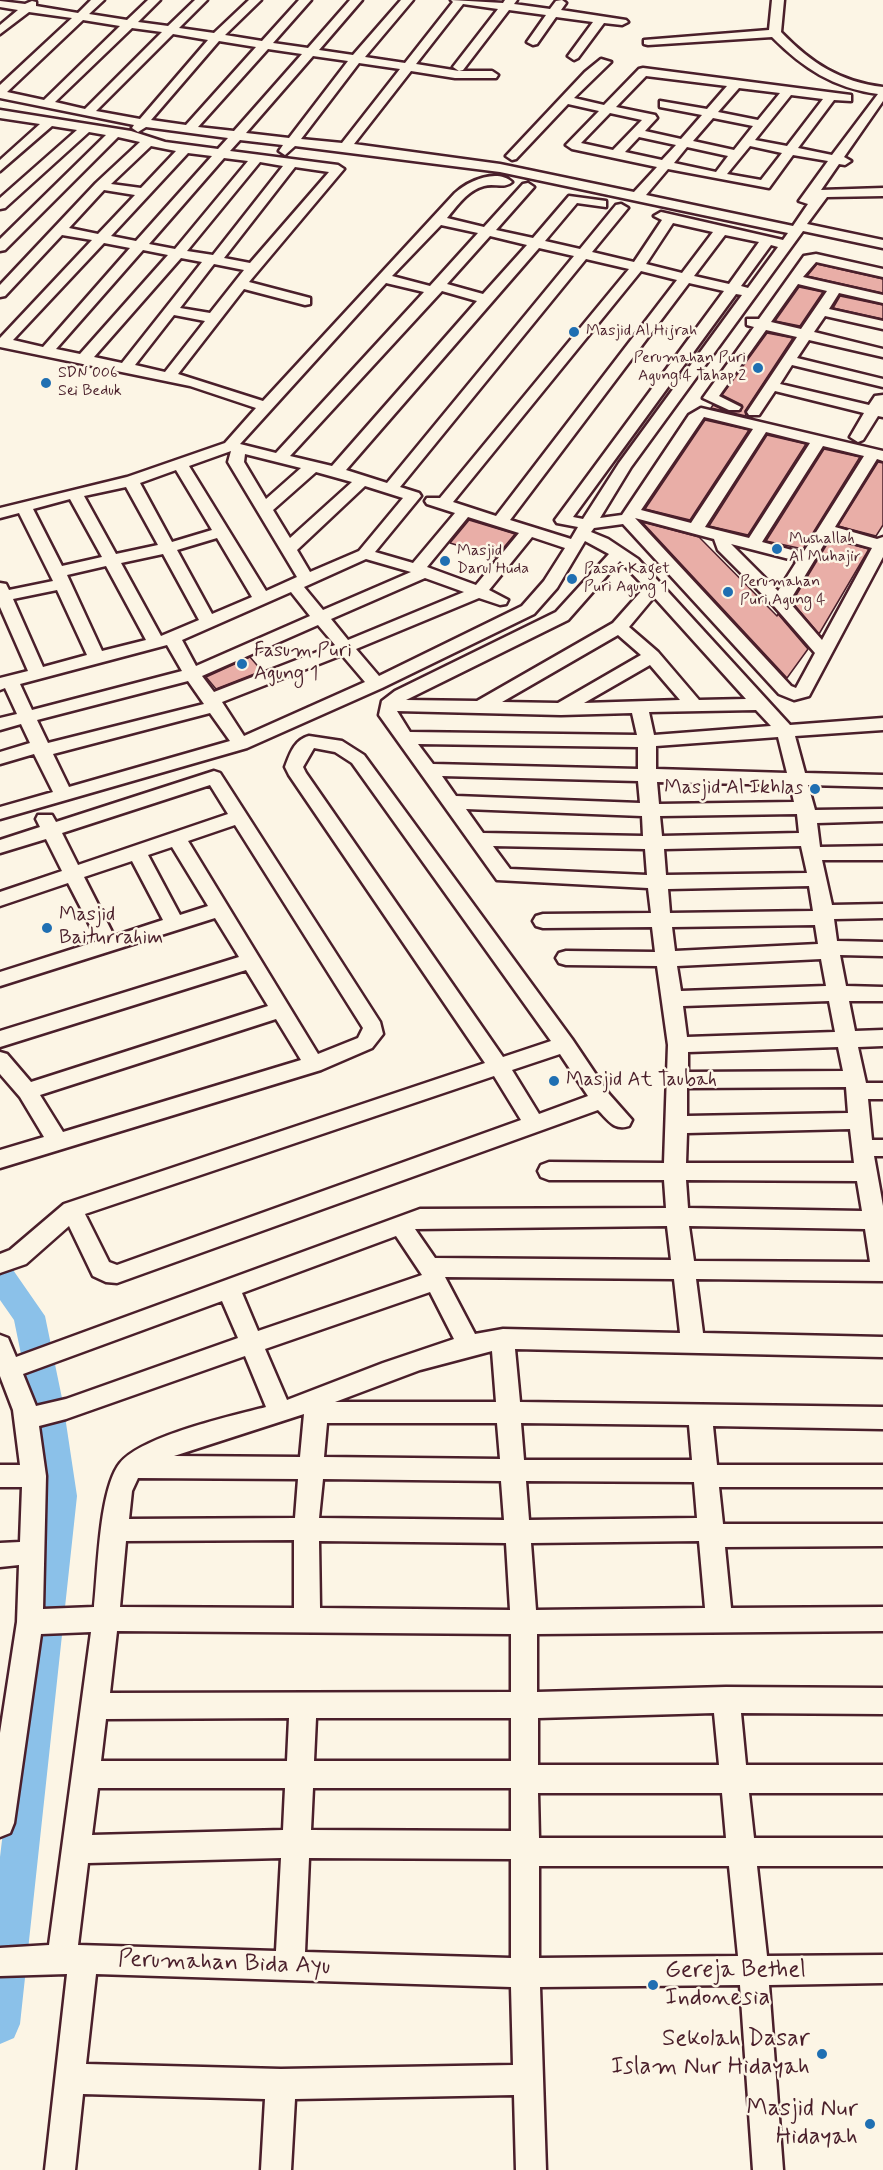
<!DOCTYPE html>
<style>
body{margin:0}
canvas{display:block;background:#fcf5e5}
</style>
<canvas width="883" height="2170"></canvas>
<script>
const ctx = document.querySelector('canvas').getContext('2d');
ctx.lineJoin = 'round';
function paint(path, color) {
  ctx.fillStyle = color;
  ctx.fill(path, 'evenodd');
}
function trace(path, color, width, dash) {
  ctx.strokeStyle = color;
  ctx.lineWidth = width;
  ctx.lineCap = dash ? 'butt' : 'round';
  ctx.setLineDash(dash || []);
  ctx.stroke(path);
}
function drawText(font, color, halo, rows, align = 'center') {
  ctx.font = font + ' Mynerve,sans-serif';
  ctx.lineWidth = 5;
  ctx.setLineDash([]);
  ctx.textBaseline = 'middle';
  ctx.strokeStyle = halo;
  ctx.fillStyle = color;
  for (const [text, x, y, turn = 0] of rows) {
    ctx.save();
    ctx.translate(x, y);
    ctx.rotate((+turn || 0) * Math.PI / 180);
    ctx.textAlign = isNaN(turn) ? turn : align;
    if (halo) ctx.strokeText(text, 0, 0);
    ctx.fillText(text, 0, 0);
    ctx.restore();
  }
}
paint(new Path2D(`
 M0,1263l11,4 34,49 18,87 14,93 -57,528 -6,14 -14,6v-187l43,-361 -12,-93 -17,-83 -14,-20z`), '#8bc1e9');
const building = new Path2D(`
 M817,264l66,15v14l-76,-17z
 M799,287l24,5 -23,34 -25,-5z
 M840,296l43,9v14l-50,-11z
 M767,333l26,5 -48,73 1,5 -35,-8 2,-3 15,7 13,-1 1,-6 -20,-10z
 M705,420l44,10 -59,90 -45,-11z
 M767,435l39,9 -58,91 -39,-9z
 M824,449l36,8 -57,92 -37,-8z
 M878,462l5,1v62l-7,11 -38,-10z
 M469,520l43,13 3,1 -19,23 -46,-14z
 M642,522l57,15 78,79 1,-2 30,35 -21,29z
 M830,539l39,10 -50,85 -27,-32z
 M250,657l12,14 -46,18 -10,-12z`);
paint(building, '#e9aea7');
trace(building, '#4a1f2b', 1.5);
const minor = new Path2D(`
 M91,0h13l-15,14 38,6 21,-20h12l-22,22 30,4 27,-26h12l-28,28 35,5 35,-33h12l-36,35 37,6 37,-41h12l-38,43 35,5 42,-48h12l-43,50 34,5 48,-55h12l-48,57 40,6 48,-61 -2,-2 52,3 2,-3h12l-3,4 36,5 6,-8 6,-1 4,3 -5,7 65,10 2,2 -6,3 -18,-2 -26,35 -4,2 -6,-4 25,-34 -37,-5 -19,27 -4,1 -6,-3 19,-27 -37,-5 -46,60 -4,1h33l6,4 -2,3h-41l-44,-7 -57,73 146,20 134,28 23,-25 -85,-18 -6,-4 33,-34 -31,-7 -52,55 -4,1 -6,-4 79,-84 16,-13 10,3 -37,36 30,7 35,-36 4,-1 208,27v6l-17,-1 -36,48 34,7 46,-61c-45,-6 -75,-26 -106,-57l-124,8 -4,-1v-4l125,-10 3,-30h12l-3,32c30,31 59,50 102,55v14l-39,56 7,4 -6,4 -6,-1 -18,26 62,-2v8l-56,1 -20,27 76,16v8l-80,-17 -172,236 -31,51 22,-3 67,-100 12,-7 182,43v10l-6,-2 -42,68 42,12 6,-2v20l-74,139 -15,4 -15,-6 -156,-170 -29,4 -3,4 17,7 30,20 152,166 93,-7v12l-88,6 10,37 78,2v12l-75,-2 7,25 68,-1v12l-66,2 3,24 63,-1v14h-61l10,45 51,-1v14l-49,1 3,22 46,1v14l-43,-1 6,31 37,1v14h-34l6,30 28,-1v16l-25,1 8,36h17v16h-15l4,41h11v16h-9l9,50v75l-187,-2 7,54 180,4v20l-368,-8 5,53 363,5v22l-170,-3 4,39h166v22h-164l4,37h160v22l-158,1 6,61 152,-1v24l-346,3v58l189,-5 157,1v26l-142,-1 5,52h137v28h-134l5,45h129v28h-126l10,90 116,-1v28l-114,2 14,185h-30l-13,-185 -200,2 6,183h-30l-2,-75 -219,4 -4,71h-30l4,-71 -182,-5 -8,76h-30l22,-196 -67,2v-28l49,-3 42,-313 -50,2 -27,189 -4,10 -10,4v-104l17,-111 2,-57 -19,2v-24l20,-1 2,-55h-22v-22h20l-7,-55 -13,-34v-41l8,3 8,19 404,-148 246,-1 -2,-28h-115l-8,-3 -3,-6 3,-6 8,-3 115,1 4,-118 -11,-79 -91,-1 -7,-2 -3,-5 3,-5 7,-2 89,1 -3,-25 -109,1 -7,-2 -3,-5 3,-5 7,-2 108,-1 -3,-25 -151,-8 -118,-165 3,-14 13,-10 161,-79 53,-58 -24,-13 -28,47 -23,26 -152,74 -135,60 -247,71v-12l53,-15 -19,-38 -34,10v-12l30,-9 -9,-19 -21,6v-12l17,-4 -12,-26 -5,2v-12l28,-7 -28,-64v-24l6,1 3,6 44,-9 -34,-68 -19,5v-10l127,-31 98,-34 31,-35 -66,-22 -190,-39v-9l92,-98 -30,-5 -57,61 -5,1v-12l96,-102 44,-41 -22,-5 -113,113 -5,1v-12l106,-104 -17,-3 -84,76 -5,1v-11l77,-68 -25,-4 -52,45v-11l40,-36 -40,-6v-8l131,21 34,11 53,7 10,-11 -82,-11 -8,5 -6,-4 2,-3 -134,-27v-13l72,-67 -43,-6 -29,22v-9l18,-15 -18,-3v-6l25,3 7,-3 4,1v4l42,7zM463,4l35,5 -45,58 6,4 -43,-7zM83,20l37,6 -76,74 -37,-8zM132,28l30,4 -77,77 -30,-7zM173,34l35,6 -68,79 -44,-8zM219,41l37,6 -70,78 -35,-5zM268,49l34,5 -68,77 -36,-4zM313,56l35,5 -59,77 -43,-5zM359,63l41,6 -58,74 -41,-4zM646,76l81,10 -20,23 -47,-8v6l42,8 -21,24 -36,-8 12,-13 -2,-3 -39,-8zM739,88l41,5 -22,27 -40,-8zM791,95l32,4 -36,47 -32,-6zM610,113l32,7 -29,30 -32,-7zM713,118l40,8 -19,24 -41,-9zM639,137l37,8 -14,15 -37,-8zM240,140l43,5 -4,6 6,4 10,-9 205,26 288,61 -5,7 -122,-28 -7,4 8,4 -28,42 -42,-10 36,-44 -7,-4 -5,1 -36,44 -35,-8 32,-38 29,4v-6l-37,-5 -36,42 -37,-8 38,-43 -6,-4 -5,1 -39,43 -37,-9c10,-12 21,-28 37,-32 10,-3 21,3 28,-4 -15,-14 -44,-1 -57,11l-192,208 -85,-27 66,-85 61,16 5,-1v-6l-61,-16 95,-113 -6,-4 -108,-14zM151,146l25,5 -35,37 -30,-4zM750,146l32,7 -21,27 -34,-6zM687,147l41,9 -12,16 -42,-9zM188,153l24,3 -76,85 -25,-5zM793,155l35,6 -29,40 9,3 -15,22 -147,-31 22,-26 101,19zM224,158l24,3 -73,88 -26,-5zM260,162l23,4 -70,89 -26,-4zM295,167l34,5 -79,91 -26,-5zM104,190l31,5 -37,39 -29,-6zM673,223l40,9 -31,41 -36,-9zM441,225l37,8 -48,53 -38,-10zM725,235l34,7 -30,42 -35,-8zM490,236l37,9 -44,49 -36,-10zM104,243l26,5 -87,99 -30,-7zM771,245l7,2 -30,41 -7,-2zM539,248l35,8 -187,227 -41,-13zM143,250l25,5 -88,99 -24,-5zM181,258l21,4 -80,101 -28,-6zM586,259l43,10 -189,229h-13l-2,3 2,3 28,9 -42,50 -38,-11 46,-56 -2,-3 -19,-6zM214,264l30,6 -34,43 -30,-5zM641,271l36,9 -181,236 -43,-14zM386,283l38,9 -148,161 -36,-9zM689,283l35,8 -169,229 2,3 21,4 -7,12 -61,-19zM442,291l35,10 -145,165 -42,-10zM736,294l6,1 -123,168 -36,56 -10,-2zM174,315l31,6 -40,51 -30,-7zM704,417l49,12 -62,94 -50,-13zM766,432l44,11 -61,95 -44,-11zM823,446l41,10 -61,97 -41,-11zM231,451l-3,11 69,115 -31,14 -77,-125zM245,454l56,14 -35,31 -22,-37zM176,470l36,60 -40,12 -32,-59zM316,472l36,10 -62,56 -17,-28zM365,486l38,12 -44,53 -49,21 -13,-22zM126,487l32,58 -42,9 -32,-58zM70,499l32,58 -40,9 -29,-57zM468,517l51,16 -43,52 -49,-18zM635,518l79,21 4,11 56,56 41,47 -19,35 -5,-2zM829,536l43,12 -50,92 -33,-38zM532,537l33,11 -21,33 -22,25 -143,70 -23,-27 123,-51 21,7 6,-1 2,-4 -19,-10zM217,538l35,59 -40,17 -35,-64zM731,544l66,17 -19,30zM163,554l36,66 -38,16 -40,-73zM366,559l45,13 -88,38 -19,-23zM620,561l25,26 -32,36 -136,78 -71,-1 162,-80zM106,566l40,74 -44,11 -35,-76zM425,578l39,14 -116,48 -17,-21zM57,590l30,65 -44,12 -30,-68zM291,592l19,24 -114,50 -14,-26zM654,597l92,102 -47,1 -41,-48 -29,-25zM318,625l17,20 -121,47 -12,-16zM618,635l23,20 -83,48 -56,-1zM167,645l15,26 -150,39 -12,-26zM342,655l23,27 -121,54 -22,-34zM650,665l30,35 -96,3zM188,681l16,23 -156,39 -11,-23zM756,710l15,16 -117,9 -5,-23zM397,711l164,4 71,-2 5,22 -227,-3zM210,713l20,28 -161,46 -16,-33zM778,737l9,36 -131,-4v-23zM418,744l220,3v22l-205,-5zM442,776l196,5 2,22 -184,-7zM657,782l133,3 4,17 -135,2zM466,809l176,7 1,20 -160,-3zM797,814l2,19 -137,3 -2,-20zM493,846l152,3 2,26 -137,-6zM801,846l6,27 -141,2 -2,-26zM809,886l4,25 -143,2 -2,-24zM815,925l3,19 -143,7 -3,-24zM821,959l5,27 -145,5 -4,-25zM829,1001l6,31 -148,5 -4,-31zM838,1047l5,24 -155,1v-20zM846,1087l2,26 -161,3v-28zM850,1129l4,34h-168l1,-30zM686,1180l171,1 5,30 -174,-3zM667,1226l4,34 -236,-2 -20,-29zM689,1226l176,3 5,33 -176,-1zM396,1236l26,39 -164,56 -16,-38zM445,1277l229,2 6,54 -177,-4 -28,5zM430,1292l24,47 -71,24 -96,37 -22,-51zM222,1301l16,37 -172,61 -30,7 -13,-32zM492,1351l4,51h-161l85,-32zM245,1356l21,51c-35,9 -124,29 -146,56 -21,26 -22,109 -26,144l-51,2 3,-133 -7,-50 27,-7zM304,1414l-4,43 -126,-1zM327,1423h170l3,36 -176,-2zM521,1423l168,2 3,35h-168zM138,1478l160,1 -3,39 -166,1 3,-28zM323,1479l178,2 3,39 -185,-2zM526,1481l168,1 3,36 -168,2zM294,1540v68l-174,-1 6,-66zM319,1541l187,2 4,67 -190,-2zM699,1541l6,67 -169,2 -5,-67zM117,1631l394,3v58l-401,1zM714,1713l5,52h-181v-47zM289,1718l-2,43h-186l5,-42zM316,1718h195v43h-197zM98,1788h187l-2,42 -191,5zM313,1788h198v43l-200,-1zM538,1793h184l4,45h-187zM281,1858l-5,93 -198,-6 10,-82zM309,1858l202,1v99l-206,-6zM539,1866h190l9,90 -199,2zM96,1974l415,13 2,78 -232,4 -195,-5z
 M816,254l67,15v8l-67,-15 -13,15 80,18v8l-44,-10 -10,16 54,12v8l-58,-13 -11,16 69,17v8l-74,-17 -12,18 86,21v8l-91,-22 -12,19 89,21 6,-9 8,-1v22l-5,-1 -15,24 -5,2 -8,-5 14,-24 -89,-22 -16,24h-10l-2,-3 50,-75 -31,-7 -47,66 22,11 -2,3h-10l-26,-12 51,-71 -7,-2v-6h12l45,-63zM798,284l29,7 -26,38 -30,-7z
 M309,736l33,5 22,14 208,284 37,55 23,26 -3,6c-15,5 -21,-6 -31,-16l-481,173 -11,-1 -13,-6 -24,-50 -43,38 -26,9v-19l10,-4 54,-46 421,-141 -196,-288 -4,-8c5,-13 9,-27 24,-31zM314,748l21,4 17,11 199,278 -48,16 -197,-284 -3,-6zM560,1054l28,42 -49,18 -27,-44zM494,1076l27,44 -404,145 -8,-3 -24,-48z
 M214,771l6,2 160,249 3,12 -11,14 -51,22 -321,98v-18l44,-13 -24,-40 -20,-23v-22l7,2 24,28 237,-76 -22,-36 -246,77v-16l239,-74 -24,-39 -215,68v-14l98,-31 -30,-58 -68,23v-14l62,-21 -16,-32 -46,14v-13l40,-13 -4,-8 2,-4h14l4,7zM210,785l18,29 -150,51 -16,-32zM235,825l128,203 -5,10 -40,16 -130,-213zM172,847l36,59 -28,9 -32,-60zM132,861l31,59 -49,16 -30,-59zM276,1019l25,41 -238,72 -23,-37z`);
trace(minor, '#4a1f2b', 5);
paint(minor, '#fcf5e5');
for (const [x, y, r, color] of [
 [574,332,6,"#1f6fb2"],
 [758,368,6,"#1f6fb2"],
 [46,383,6,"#1f6fb2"],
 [777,549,6,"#1f6fb2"],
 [445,561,6,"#1f6fb2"],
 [572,579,6,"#1f6fb2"],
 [728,592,6,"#1f6fb2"],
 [242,664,6,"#1f6fb2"],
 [815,789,6,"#1f6fb2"],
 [47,928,6,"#1f6fb2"],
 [554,1081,6,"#1f6fb2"],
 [653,1985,6,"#1f6fb2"],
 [822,2054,6,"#1f6fb2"],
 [870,2124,6,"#1f6fb2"]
]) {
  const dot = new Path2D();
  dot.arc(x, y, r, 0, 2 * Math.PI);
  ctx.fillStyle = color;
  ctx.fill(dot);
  trace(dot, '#fcf5e5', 2);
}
drawText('16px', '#4a1f2b', '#fcf5e5', [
 ["Masjid Al Hijrah",586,332],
 ["Perumahan Puri",746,359,"right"],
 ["Agung 4 Tahap 2",746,377,"right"],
 ["SDN 006",58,374],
 ["Sei Beduk",58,392],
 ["Mushallah",789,540],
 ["Al Muhajir",789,558],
 ["Masjid",457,552],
 ["Darul Huda",457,570],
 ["Pasar Kaget",584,570],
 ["Puri Agung 1",584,588],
 ["Perumahan",740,583],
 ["Puri Agung 4",740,601]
], 'left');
drawText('20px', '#4a1f2b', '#fcf5e5', [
 ["Fasum Puri",254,652],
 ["Agung 1",254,675],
 ["Masjid Al Ikhlas",803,789,"right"],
 ["Masjid",59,916],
 ["Baiturrahim",59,939],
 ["Masjid At Taubah",566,1081]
], 'left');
drawText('24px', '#4a1f2b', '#fcf5e5', [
 ["Perumahan Bida Ayu",224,1964,2]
]);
drawText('24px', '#4a1f2b', '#fcf5e5', [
 ["Gereja Bethel",665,1971,"left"],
 ["Indonesia",665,1999,"left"],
 ["Sekolah Dasar",810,2040],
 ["Islam Nur Hidayah",810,2068],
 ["Masjid Nur",858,2110],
 ["Hidayah",858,2138]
], 'right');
</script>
